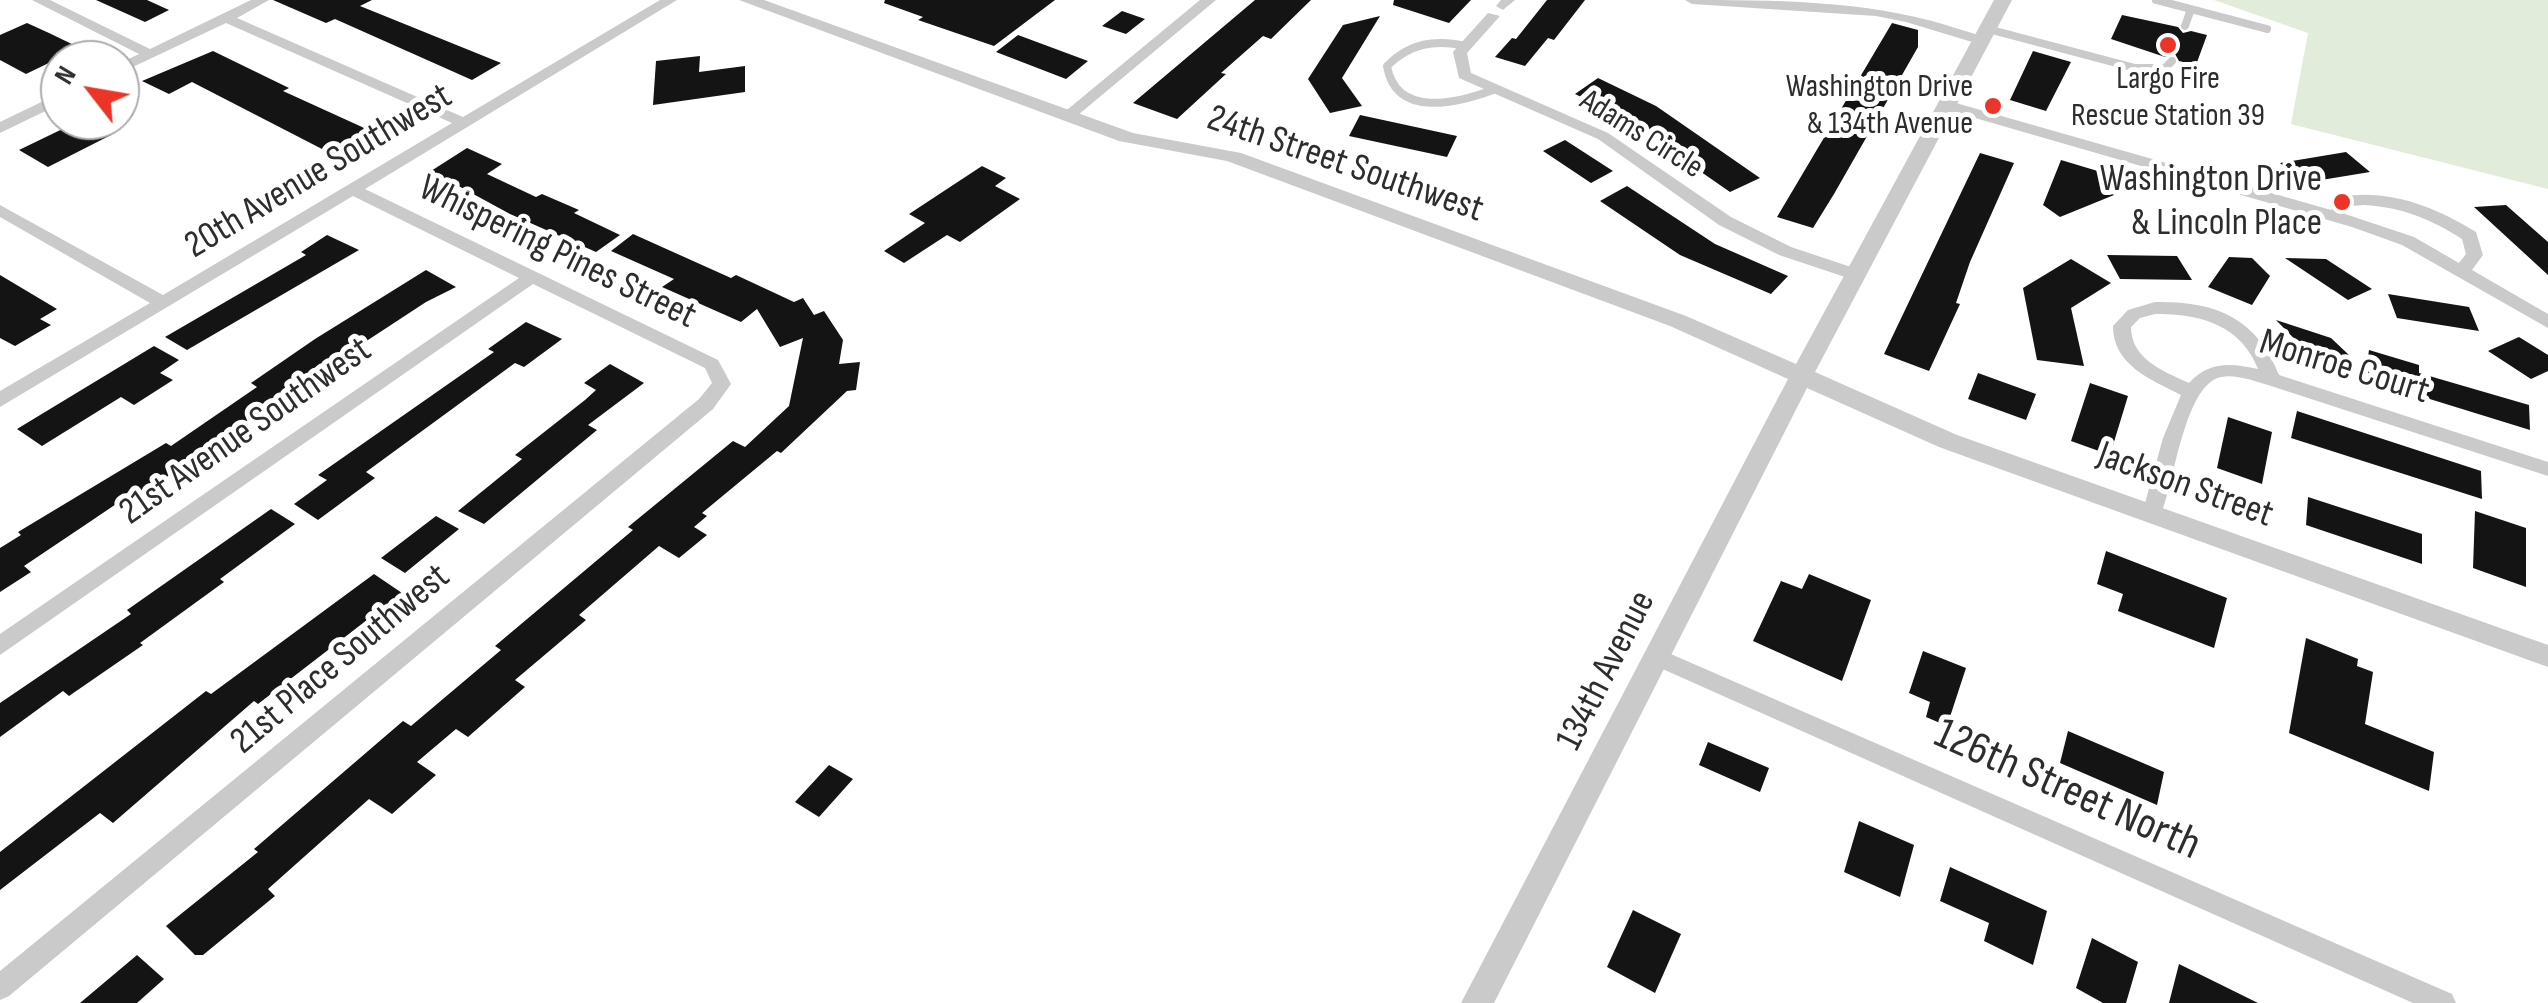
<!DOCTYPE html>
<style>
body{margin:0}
#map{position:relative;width:2548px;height:1003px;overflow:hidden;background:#fff;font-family:"Sofia Sans Condensed",sans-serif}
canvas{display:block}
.north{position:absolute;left:40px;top:40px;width:100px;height:100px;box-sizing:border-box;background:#fff;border:2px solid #ababab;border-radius:50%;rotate:301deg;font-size:28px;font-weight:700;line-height:40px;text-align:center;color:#2d2d2d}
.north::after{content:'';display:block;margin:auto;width:35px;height:45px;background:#ec3428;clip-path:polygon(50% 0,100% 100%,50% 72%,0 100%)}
</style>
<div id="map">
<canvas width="2548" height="1003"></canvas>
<div class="north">N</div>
</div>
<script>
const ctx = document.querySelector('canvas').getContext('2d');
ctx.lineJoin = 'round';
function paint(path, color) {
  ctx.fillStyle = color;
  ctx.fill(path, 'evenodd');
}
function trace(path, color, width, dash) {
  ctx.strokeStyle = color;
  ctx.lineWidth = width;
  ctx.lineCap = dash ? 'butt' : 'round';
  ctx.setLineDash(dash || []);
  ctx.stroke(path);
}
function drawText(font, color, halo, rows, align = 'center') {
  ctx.font = font + ' "Sofia Sans Condensed",sans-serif';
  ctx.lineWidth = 10;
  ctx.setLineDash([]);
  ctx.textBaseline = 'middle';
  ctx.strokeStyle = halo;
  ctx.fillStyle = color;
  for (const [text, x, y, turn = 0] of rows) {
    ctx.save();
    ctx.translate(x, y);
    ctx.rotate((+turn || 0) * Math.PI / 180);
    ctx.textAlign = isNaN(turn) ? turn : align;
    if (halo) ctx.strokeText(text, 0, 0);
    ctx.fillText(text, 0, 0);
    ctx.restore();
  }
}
paint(new Path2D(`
 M2214,0h334v189l-257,-65 17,-91z`), '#e1ecda');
paint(new Path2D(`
 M96,0h51l22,10 -24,12z
 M273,0h99l-12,6 141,57 -29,17 -137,-61 -9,4z
 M885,0h170l-61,46 -76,-26 5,-3 -39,-14z
 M1255,0h56l-40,39 -8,-3 -42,37 5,1 -49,45 -44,-16z
 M1394,0h77l-22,23 -56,-18z
 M1547,0h38l-31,40 -6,-2 -23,28 -30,-9 17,-19 4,1z
 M1122,11l23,8 -19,15 -24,-8z
 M2122,15l56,12 5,6 8,-2 16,4 -11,30 -17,-4 -4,-7 -10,3 -54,-18z
 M1380,16l-38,62 20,28 -32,7 -22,-34 35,-54z
 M27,23l22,10 31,15 -54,26 -26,-14v-25z
 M1892,23l26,7v17l-84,147 -21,34 -36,-11z
 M1018,35l70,26 -22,18 -70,-27z
 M213,51l76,37 -6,3 90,41 -32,20 -14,-6 -5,3 -130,-67 -23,12 -27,-13z
 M2033,51l38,11 -25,49 -36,-11z
 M700,56l-1,16 46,-6v26l-92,13 3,-44z
 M1598,78l58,28 104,72 -30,14 -62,-43 11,-5 -104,-50z
 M1360,115l97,21 -10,21 -98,-21z
 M81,120l30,15 -63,32 -29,-17z
 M1565,140l48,31 -22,12 -48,-32z
 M467,148l35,16 -15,10 49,23 6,-3 37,16 -5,3 46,22 -24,17 -86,-38 -79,-43z
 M2346,152l24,20 -67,11 -23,-20z
 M1980,153l34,10 -44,99 -14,41 4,1 -31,67 -45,-17z
 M2061,160l80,24 -81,33 -17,-12z
 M982,166l24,12 -11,8 25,13 -60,43 -13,-7 -43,28 -20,-12 41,-28 -16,-9z
 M1627,186l88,58 73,32 -17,18 -91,-39 -80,-54z
 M2506,205l42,37v33l-74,-68z
 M633,234l98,44 5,-3 58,27 9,-4 11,17 10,-4 19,29 -4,24 21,-2 -4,28 -9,1 -66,62 -4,-2 -75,62 5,3 -13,11 13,8 -28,23 -20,-12 -80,69 7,5 -71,60 10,7 -57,50 -12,-8 -39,33 19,13 -44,39 -23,-15 -101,90 7,7 -72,59h-8l-29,-29 92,-74 -4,-3 149,-128 8,5 90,-76 -6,-4 138,-116 -5,-3 105,-86 12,6 44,-41 14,-68 -23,9 -23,-38 -16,13 -79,-35 12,-8 -63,-28z
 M327,235l32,15 -172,100 -22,-13 141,-82 -5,-3z
 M2107,255l70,1 15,24 -72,-1z
 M2229,257l23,1 18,18 -18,29 -44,-18z
 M2285,258l41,1 46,30 -24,11z
 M2071,259l40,24 -40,25 13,58 -47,-6 -14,-72z
 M426,270l30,17 -30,15 -148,97 -147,103 -6,-4 -31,21 -70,47 7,6 -31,20v-44l21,-13 -3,-3 148,-89 5,3 86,-59 -6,-4 64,-44z
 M0,275l57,34 -17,10 11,6 -36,21 -15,-8z
 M2388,294l81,13 10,24 -82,-13z
 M2276,320l55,18 18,17 -34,5z
 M526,322l36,17 -38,28 -9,-4 -149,109 9,6 -57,42 -24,-16 33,-24 -9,-5 176,-123 -6,-3z
 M2519,337l29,18v16l-17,8 -43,-28z
 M154,346l25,14 -19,13 13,7 -39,25 -13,-8 -79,49 -25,-17z
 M2369,350l50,15v8l110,32 1,25 -165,-51z
 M610,364l34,19 -56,42 9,5 -113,94 -26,-13 64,-52 -7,-4 70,-55 11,-10 -12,-7z
 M1978,373l58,21 -10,26 -58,-21z
 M2090,383l38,13 -18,59 -39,-14z
 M2297,411l184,60 1,28 -191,-61z
 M2228,417l44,15 -10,52 -45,-16z
 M2308,497l114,37v30l-116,-39z
 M271,509l24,15 -75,55 4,3 -84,61 3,2 -74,51 -6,-5 -63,46v-34l131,-89 -4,-4z
 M2475,511l51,17v59l-53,-19z
 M436,516l23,13 -54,44 -24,-15z
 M2106,551l121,47 -13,50 -96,-37 5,-17 -26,-10z
 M374,574l28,19 -144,111 -4,-3 -141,122 -13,-10 -100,77v-38l206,-161 5,3z
 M1809,574l62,26 -29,81 -89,-40 28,-60 21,8z
 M2306,638l52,21 -1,7 16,6 -8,52 69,28 -5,39 -140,-58z
 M1923,651l43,17 -19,58 -21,-9 4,-15 -21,-9z
 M2068,731l96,41 -7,33 -97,-42z
 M1708,742l61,26 -9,24 -61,-27z
 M829,765l24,14 -34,38 -24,-15z
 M1859,821l55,24 -14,52 -56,-25z
 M1950,867l97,44 -14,54 -49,-24 5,-18 -49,-22z
 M1633,910l48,24 -26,59 -48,-26z
 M2092,938l46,24 -12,41h-23l-27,-15z
 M137,955l27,24 -27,24h-57z
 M2179,964l79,39h-89z`), '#141414');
trace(new Path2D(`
 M2156,0l111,29
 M2185,26l6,-17
 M1988,29l147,39h30l7,-7
 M1466,46c-31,-7 -56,-3 -79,20 9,53 71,37 106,24`), '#cacaca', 8);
paint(new Path2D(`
 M32,0h18l100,49 101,-49h18l-32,18 226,99 197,-117h17l-312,189 353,171 13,24 -18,25 -704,587 -9,4v-29l699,-572 13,-16 -7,-15 -172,-84 -533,371v-21l519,-356 -166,-82 -353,211v-16l150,-88 -150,-86v-12l163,90 289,-172 -226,-100 -106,50v-10l19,-9z
 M1200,0h16l-144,120h-10v-6z
 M1501,0h14l-12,10 -7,-4z
 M1685,0c87,0 178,0 261,25 14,5 32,8 43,16l-7,4 -76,-23 -30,-6 -184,-12z
 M1488,13l12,3 -33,37 4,20 137,60 123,84 60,30 69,23 3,4 -3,4h-12l-69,-23 -60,-30 -121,-86 -139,-61 -6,-26z
 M60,93v11l-60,29v-11z
 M1949,101l382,109 9,-13c48,-9 96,10 136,35l7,23 -11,15 76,44v14l-146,-83 -50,-18 -408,-118 -3,-3zM2364,205c37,2 67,14 98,34l4,15 -7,9 -45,-26 -69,-23 6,-8z
 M2155,302c60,-1 101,15 124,73l269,87v14l-280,-91c-14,-4 -32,-11 -47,-8 -38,8 -47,112 -62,142h-14l-3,-5 21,-76 18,-43c-31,-16 -68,-30 -68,-69l15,-16zM2155,314c44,-1 86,11 103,55 -27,-6 -49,-8 -69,14 -26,-12 -58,-24 -58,-56l9,-9z
 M1657,648l795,346 4,9h-43l-764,-340 -3,-6 3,-6z`), '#cacaca');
paint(new Path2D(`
 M739,0h25l369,133 108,20 445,163 110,48 198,-364h18l-197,372 142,63 591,210v22l-609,-220 -132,-59 -313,615h-33l327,-624 -118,-53 -443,-165 -108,-20z`), '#cacaca');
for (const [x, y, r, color] of [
 [2168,45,10,"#ec3428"],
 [1993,106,10,"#ec3428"],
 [2342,202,10,"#ec3428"]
]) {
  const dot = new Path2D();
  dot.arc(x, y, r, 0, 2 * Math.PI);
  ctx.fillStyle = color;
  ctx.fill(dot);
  trace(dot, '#fff', 4);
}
drawText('32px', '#2d2d2d', '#fff', [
 ["Largo Fire",2168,80],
 ["Rescue Station 39",2168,117],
 ["Washington Drive",1973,88,"right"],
 ["& 134th Avenue",1973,125,"right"]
]);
drawText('32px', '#2d2d2d', '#fff', [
 ["Adams Circle",1641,135,32]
]);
drawText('38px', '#2d2d2d', '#fff', [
 ["24th Street Southwest",1345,165,19],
 ["20th Avenue Southwest",319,172,-31],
 ["Whispering Pines Street",557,253,26],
 ["Monroe Court",2344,368,17],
 ["21st Avenue Southwest",246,432,-35],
 ["Jackson Street",2185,486,20],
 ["21st Place Southwest",341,660,-40],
 ["134th Avenue",1607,671,-63]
]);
drawText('38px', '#2d2d2d', '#fff', [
 ["Washington Drive",2322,180],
 ["& Lincoln Place",2322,224]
], 'right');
drawText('45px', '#2d2d2d', '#fff', [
 ["126th Street North",2067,791,24]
]);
</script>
